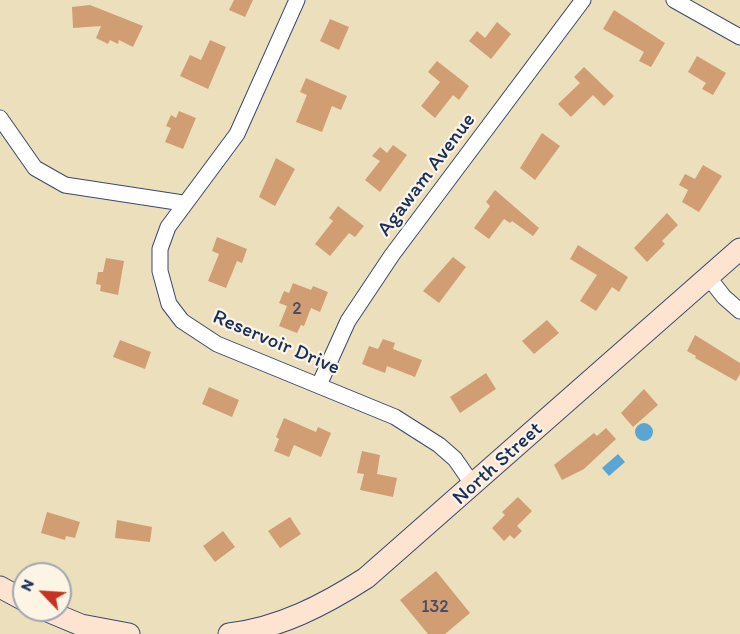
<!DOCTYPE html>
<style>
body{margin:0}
#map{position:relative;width:740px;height:634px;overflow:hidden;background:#ebdfbc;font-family:Itim,sans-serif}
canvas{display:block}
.north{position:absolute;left:12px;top:562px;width:60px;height:60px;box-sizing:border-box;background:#fcf5e5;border:2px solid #a2a6af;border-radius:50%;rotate:295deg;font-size:16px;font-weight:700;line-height:24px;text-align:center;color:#1b2f5e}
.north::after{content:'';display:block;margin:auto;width:21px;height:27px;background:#c8321e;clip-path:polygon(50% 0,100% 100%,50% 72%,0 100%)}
</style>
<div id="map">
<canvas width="740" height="634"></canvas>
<div class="north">N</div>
</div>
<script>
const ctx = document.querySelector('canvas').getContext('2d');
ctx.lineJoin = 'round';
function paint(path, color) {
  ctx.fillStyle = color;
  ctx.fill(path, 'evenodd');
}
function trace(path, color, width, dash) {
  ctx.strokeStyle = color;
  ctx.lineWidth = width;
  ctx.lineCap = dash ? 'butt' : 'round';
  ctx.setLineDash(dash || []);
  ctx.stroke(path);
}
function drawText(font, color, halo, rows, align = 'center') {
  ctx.font = font + ' Itim,sans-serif';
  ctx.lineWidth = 4.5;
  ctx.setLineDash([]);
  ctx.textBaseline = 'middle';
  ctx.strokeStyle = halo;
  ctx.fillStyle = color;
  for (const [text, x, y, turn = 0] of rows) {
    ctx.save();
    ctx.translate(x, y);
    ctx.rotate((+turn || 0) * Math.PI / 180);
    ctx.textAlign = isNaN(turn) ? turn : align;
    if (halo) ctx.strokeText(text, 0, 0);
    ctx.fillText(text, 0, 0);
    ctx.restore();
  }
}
paint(new Path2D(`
 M635 432a9 9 0 1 1 18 0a9 9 0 1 1-18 0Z
 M618,454l7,8 -16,14 -7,-8z`), '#5ba5d3');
paint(new Path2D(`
 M234,0h19l-8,17 -16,-7z
 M90,5l53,21 -10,21 -14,-7 -1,4 -8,-4 -2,4 -12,-6 5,-12 -28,2 -1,-21z
 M614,10l51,33 -14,24 -12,-6 5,-9 -41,-23z
 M330,19l19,8 -10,23 -19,-9z
 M497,22l14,12 -20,25 -22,-18 8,-10 8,7z
 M210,40l16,7 -18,42 -28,-13 10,-21 11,5z
 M697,56l29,17 -13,22 -11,-6 4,-6 -18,-11z
 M437,61l32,25 -10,14 -6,-5 -18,23 -14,-12 19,-24 -12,-10z
 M584,67l30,29 -10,10 -11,-11 -22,22 -13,-13 22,-21 -6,-6z
 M306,78l41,18 -6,14 -9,-4 -10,26 -26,-10 11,-27 -7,-3z
 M179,111l17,7 -13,31 -18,-7 6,-14 -5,-2 5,-11 5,3z
 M542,133l18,13 -25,34 -15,-12z
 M393,145l14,10 -27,37 -15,-12 15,-19 -8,-5 8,-9 7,6z
 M276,158l19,11 -20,37 -16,-9z
 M703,165l19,11 -23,36 -17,-10 6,-12 -9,-5 6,-11 10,5z
 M495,190l44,38 -6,8 -21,-15 -2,2 -6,-4 -15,20 -15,-11 16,-22 -4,-4z
 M338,206l26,20 -9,11 -6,-4 -19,23 -15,-12 18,-23 -4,-3z
 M667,213l11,12 -16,16 3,3 -18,18 -13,-14z
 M217,237l30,12 -5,14 -5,-2 -11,27 -18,-7 11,-27 -7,-3z
 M578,245l50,32 -9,15 -7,-5 -16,24 -16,-10 17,-26 -27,-16z
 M453,257l13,10 -27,36 -16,-12z
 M106,258l18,3 -6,34 -18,-4 1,-6 -5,-1 2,-12h5z
 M293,283l18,7 2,-4 15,6 -8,20 -9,-4 -7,18 -3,-1 -4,8 -18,-7 8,-20 -8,-3 5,-12 5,2z
 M547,320l12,13 -25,21 -12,-13z
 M695,335l45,28v11l-4,7 -41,-23 1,-2 -9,-5z
 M383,339l12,4 -2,6 29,11 -7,17 -28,-11 -2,7 -23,-9 7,-18 9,3z
 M120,340l31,12 -6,17 -32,-12z
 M486,373l10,16 -36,24 -10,-16z
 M209,387l30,13 -7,17 -30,-13z
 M644,389l14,16 -25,22 -12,-14z
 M284,418l32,14 2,-5 13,6 -10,24 -27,-12 -5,12 -15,-6 5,-12 -3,-2z
 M606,428l10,11 -32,30 -22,11 -8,-15 40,-32 3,3z
 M362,451l18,4 -3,19 20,4 -4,19 -33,-7 4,-16 -7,-1z
 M518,497l14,14 -15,15 5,5 -8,8 -4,-4 -6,6 -12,-13 13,-13 -3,-3z
 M47,512l33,10 -5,16 -9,-2 -1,4 -24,-7z
 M290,517l11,17 -21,14 -12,-17z
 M117,520l35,7 -2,15 -35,-4z
 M223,531l12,16 -20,15 -12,-16z
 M436,571l34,42 -25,21h-17l-28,-34z`), '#d19e74');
const street = new Path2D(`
 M297,0l-60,134 -69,93 -8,22v22l9,33 13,17 35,23 178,73 44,28 16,14 18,26
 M674,0l66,37
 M0,118l35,50 30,17 118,18
 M709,278l15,19 16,14
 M319,385l29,-64 44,-66 191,-255`);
const secondary = new Path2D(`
 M0,587l24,13
 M45,610l36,15 48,9
 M229,634c51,-6 95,-29 137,-56l374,-329`);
trace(street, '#3a496c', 17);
trace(secondary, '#3a496c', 23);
trace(street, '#fff', 15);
trace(secondary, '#fde4d1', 21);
drawText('18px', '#484b64', null, [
 ["2",297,309],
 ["132",435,607]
]);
drawText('21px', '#1b2f5e', '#fcf5e5', [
 ["Agawam Avenue",427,175,-53],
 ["Reservoir Drive",276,343,23],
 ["North Street",498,464,-42]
]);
</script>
